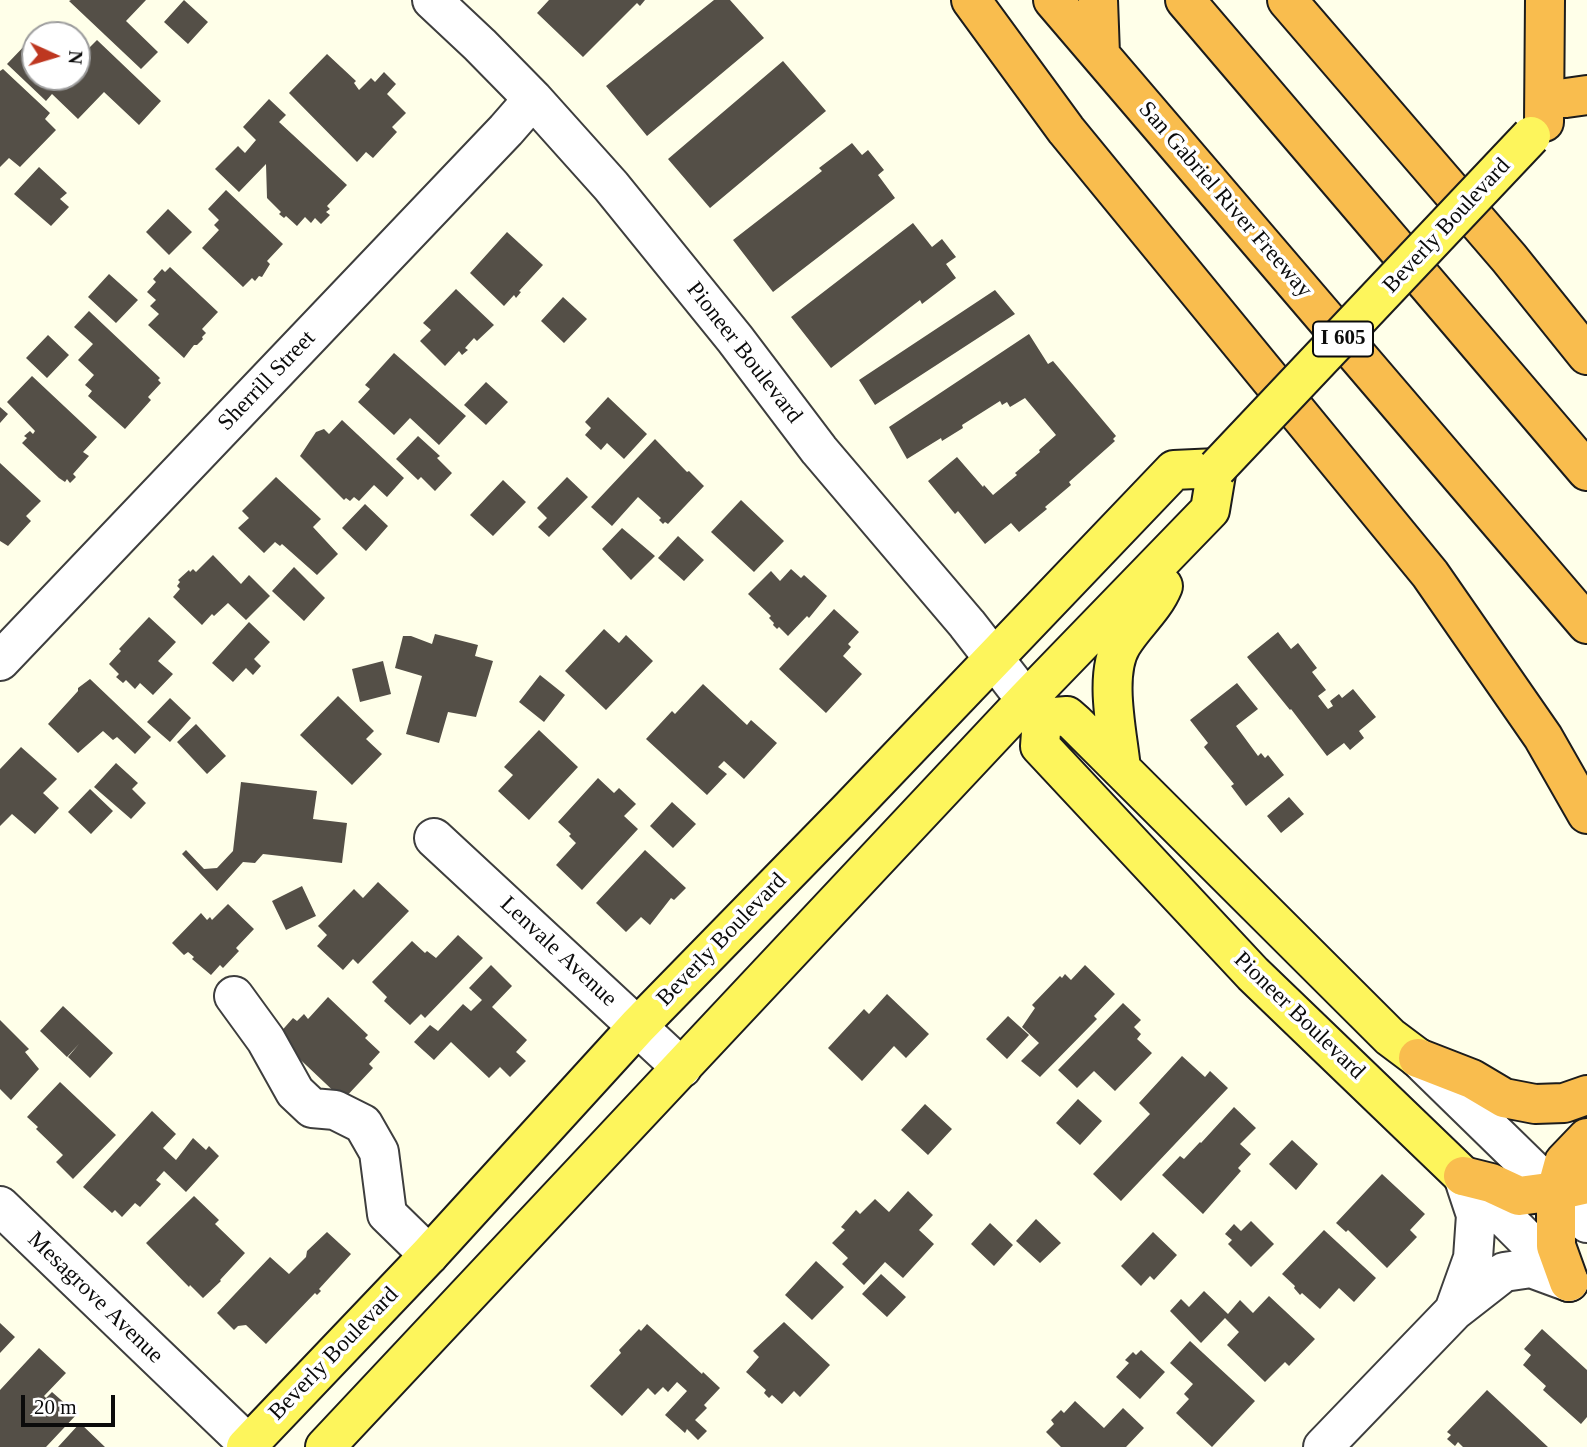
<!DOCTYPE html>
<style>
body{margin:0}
#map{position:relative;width:1587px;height:1447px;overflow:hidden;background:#ffffe9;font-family:"Times New Roman",serif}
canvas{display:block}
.north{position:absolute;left:21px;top:21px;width:70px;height:70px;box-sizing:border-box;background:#fff;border:2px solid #9d9d9d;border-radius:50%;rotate:94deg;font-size:19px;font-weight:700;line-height:28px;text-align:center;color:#0b0b0b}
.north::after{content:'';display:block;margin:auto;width:24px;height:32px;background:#be3720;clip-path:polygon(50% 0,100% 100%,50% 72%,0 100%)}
.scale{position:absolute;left:21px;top:1395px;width:94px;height:32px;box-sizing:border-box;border:4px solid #0b0b0b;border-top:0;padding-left:9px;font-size:21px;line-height:24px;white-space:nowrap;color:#0b0b0b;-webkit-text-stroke:5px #fff;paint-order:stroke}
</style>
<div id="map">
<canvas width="1587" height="1447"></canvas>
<div class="north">N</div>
<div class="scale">20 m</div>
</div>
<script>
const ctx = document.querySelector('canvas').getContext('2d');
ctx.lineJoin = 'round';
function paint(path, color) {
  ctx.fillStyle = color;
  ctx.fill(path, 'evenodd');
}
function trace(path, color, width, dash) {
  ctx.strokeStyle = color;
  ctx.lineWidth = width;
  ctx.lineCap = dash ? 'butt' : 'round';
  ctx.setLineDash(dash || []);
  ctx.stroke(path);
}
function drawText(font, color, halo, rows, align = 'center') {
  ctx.font = font + ' "Times New Roman",serif';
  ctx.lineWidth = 7;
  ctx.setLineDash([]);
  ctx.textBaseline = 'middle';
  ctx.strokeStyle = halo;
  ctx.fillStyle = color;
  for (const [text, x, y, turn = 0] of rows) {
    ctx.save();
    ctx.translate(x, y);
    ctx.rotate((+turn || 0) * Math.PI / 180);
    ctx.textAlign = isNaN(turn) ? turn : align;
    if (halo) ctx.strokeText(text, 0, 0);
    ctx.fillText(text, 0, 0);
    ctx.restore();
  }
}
paint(new Path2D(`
 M71,0h75l-20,21 32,31 -17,17 -72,-68z
 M184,0l24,22 -20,22 -24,-22z
 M549,0h96l-5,6 -3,-3 -54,54 -46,-44z
 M714,0h16l34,38 -117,98 -41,-50z
 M31,39l4,3v35h42v-17l20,-20 64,61 -22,24 -35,-33 -26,27 -26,-25 -6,7 -39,-37z
 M327,54l29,27 -2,2 5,7 12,-12 4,4 9,-10 12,12 -9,10 19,19 -14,14 5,5 -24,26 -7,-6 -9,10 -68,-69z
 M783,61l43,50 -116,97 -42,-49z
 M3,69l47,44 -5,6 11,11 -36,37 -11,-9 -9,9v-96z
 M269,99l17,16 -7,7 68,63 -20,21 3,3 -4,3 4,3 -9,9 -6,-6 -4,5 -6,-6 -8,9 -11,-10 -2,2 -5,-4 2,-2 -14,-14 -1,-34 -27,28 -24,-23 23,-23 7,7 11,-13 -13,-13z
 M852,143l10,12 6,-5 16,20 -6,5 17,23 -122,94 -40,-52 89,-69 -3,-3z
 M39,167l28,26 -7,6 9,8 -18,19 -37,-32z
 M226,190l57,54 -16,17 3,3 -8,13 -3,-1 -4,5 -3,-3 -9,9 -41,-39 17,-18 -5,-5 5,-5 -11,-11z
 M168,209l24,23 -23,23 -23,-23z
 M913,223l19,24 10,-8 14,18 -10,7 10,14 -34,26 -2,-4 -89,68 -40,-51z
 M507,232l36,33 -24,26 2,1 -5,6 -2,-3 -10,11 -34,-33z
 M170,267l48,45 -16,17 4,4 -4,4 1,2 -6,6h-3l-10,13 -36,-33 11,-11 -9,-8 6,-6 -9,-8 9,-10 -3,-3 9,-10 3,3z
 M109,274l29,26 -22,23 -28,-26z
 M456,289l38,36 -17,16 -3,-3 -9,10 3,2 -6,5 -3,-4 -14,15 -25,-25 11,-11 -8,-7z
 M995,290l20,24 -140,91 -16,-25z
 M563,297l24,22 -23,24 -23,-22z
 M89,311l71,67 -2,2 3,3 -13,14 3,3 -26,29 -37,-33 4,-5 -7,-6 9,-10 -16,-15 15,-16 -19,-17z
 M1029,334l19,30 5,-3 63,75 -3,3 2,2 -46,41 2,3 -26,22 2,2 -28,23 -8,-9 -26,21 -27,-33 -3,3 -27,-33 29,-24 26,30 1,-2 9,10 24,-20 -2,-2 25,-21 -1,-2 17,-15 -31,-37 -15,9 -3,-5 -5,3 -2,-4 -38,24 1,3 -21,13 -1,-3 -34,21 -18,-32z
 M48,335l21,20 -22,23 -21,-20z
 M394,353l72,63 -27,29 -29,-27 -16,17 -36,-33 12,-13 -5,-4z
 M32,376l65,61 -14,15 6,4 -16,18 3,3 -6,6 -3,-4 -2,3 -6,-4 -37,-35 5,-5 -3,-2 6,-5 3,3 2,-3 -28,-29z
 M486,382l22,20 -22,23 -22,-20z
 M608,397l39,37 -23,25 -17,-16 -6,7 -16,-15 6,-7 -6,-6z
 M0,407l8,7 -8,9z
 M342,420l62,58 -17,19 -13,-12 -15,16 -5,-4 -4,4 -4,-3 -2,2 -44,-44 16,-24 8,-3 5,5z
 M418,436l22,20 -3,2 15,15 -17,18 -14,-14 -3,3 -22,-21z
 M655,439l32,33 2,-1 15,15 -36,38 -3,-2 -2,2 -4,-4 2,-2 -23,-21 -26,29 -21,-19z
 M0,463l41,38 -15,15 5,5 -23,25 -8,-5z
 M276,477l45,42 -8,8 25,27 -21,21 -35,-31 -2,2 -5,-4 -11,11 -26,-25 11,-10 -7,-7z
 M567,477l21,20 -39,40 -11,-10 9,-9 -10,-10z
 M503,480l23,22 -33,34 -23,-21z
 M741,500l43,41 -30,31 -43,-40z
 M365,504l23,22 -22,25 -24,-23z
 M622,528l33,28 -24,24 -29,-31z
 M678,536l26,24 -20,21 -26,-23z
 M213,555l28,29 8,-9 21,21 -24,24 -18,-17 -14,13 -2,-2 -10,11 -29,-28 7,-8 -3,-3 3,-4 -2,-2 11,-10 1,2 3,-3 3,3z
 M294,567l31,31 -21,23 -32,-30z
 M791,569l10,9 3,-3 23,21 -18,22 -2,-2 -19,20 -9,-9 -2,2 -4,-4 1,-2 -5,-5 2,-2 -23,-22 23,-23 9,10z
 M834,609l25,23 -11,12 3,3 -8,9 19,18 -36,39 -47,-44z
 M149,617l27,25 -18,19 15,13 -20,21 -13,-12 -5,6 -9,-9 -3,3 -7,-6 3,-3 -10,-10 12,-13 -2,-2z
 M249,622l21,20 -16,17 7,7 -8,9 -7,-7 -13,14 -21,-19z
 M604,629l15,14 7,-8 27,26 -47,49 -41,-39z
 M1278,632l13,17 7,-6 19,25 -5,4 14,18 -8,6 10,13 5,-3 -3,-5 9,-7 3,4 11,-9 23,28 -17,14 5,7 -14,12 -6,-7 -17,13 -36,-47 -1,1 -43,-53z
 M435,634l43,11 -3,11 18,5 -17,56 -28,-5 -9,31 -33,-9 16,-58 -27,-8 8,-32h8l21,8z
 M383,661l8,33 -31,8 -8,-33z
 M540,675l25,20 -21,27 -25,-20z
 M90,679l61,58 -16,17 -18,-17 -4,3 -10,-9 -25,22 -30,-29 30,-33v-3z
 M1237,683l21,26 -22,17 22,30 3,-3 4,5 3,-3 16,20 -38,31 -15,-20 3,-2 -30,-37 4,-4 -18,-23z
 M703,684l44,41 4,-5 26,23 -33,36 -20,-18 -6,6 9,7 -20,21 -61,-56 26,-28 3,3z
 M338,696l36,35 -8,8 16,15 -30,31 -52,-50z
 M170,698l21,20 -21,24 -23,-20z
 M196,724l30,32 -19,18 -30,-32z
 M539,730l39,37 -49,53 -31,-29 15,-16 -9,-8z
 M21,747l36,32 -14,14 16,15 -24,26 -23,-20 -12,12v-57z
 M116,763l22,20 -6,6 14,14 -15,16 -37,-32z
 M598,778l16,15 5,-5 17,16 -12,12 14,13 -56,61 -26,-25 20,-22 -7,-7 2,-2 -13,-12z
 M241,782l76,9 -4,28 34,4 -5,40 -79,-9 -8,9 -12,-1 -26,29 -35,-37 4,-4 18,19 13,-1 16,-17z
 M90,789l23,22 -22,23 -23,-22z
 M1289,797l15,17 -23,19 -14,-17z
 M672,802l24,22 -23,24 -23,-22z
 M645,850l41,38 -12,12 -3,-2 -21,27 -9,-8 -15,15 -30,-29z
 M378,882l31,29 -51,53 -5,-5 -10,11 -26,-24 10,-11 -9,-9 36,-37 9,9z
 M302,886l14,30 -30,14 -14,-29z
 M228,904l26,25 -18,19 3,3 -16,17 -3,-3 -9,10 -19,-16 2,-2 -6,-5 -4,3 -12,-12 29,-30 6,7 3,-3 2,3z
 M458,935l25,23 -58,60 -4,-4 -11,11 -26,-24 3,-4 -15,-15 40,-41 13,12 2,-2 9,7z
 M491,965l21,21 -20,21 35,33 -11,12 10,9 -16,16 -10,-10 -11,11 -38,-36 -17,18 -20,-18 16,-17 8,6 25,-27 8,7 11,-11 -13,-12z
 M1085,965l30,29 -21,22 3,3 -57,58 -19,-16 18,-18 -17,-16 13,-19 -3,-3 28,-29 2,2 3,-4 6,6z
 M887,994l42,40 -23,24 -12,-12 -32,35 -34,-33 36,-39 5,5z
 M328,997l40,38 -3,3 15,14 -11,12 4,4 -30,32 -55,-52 -10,-13 15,-17 4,3 7,-7 4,5z
 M1123,1003l18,17 -7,7 7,7 -4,5 15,14 -37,38 -21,-20 -17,17 -19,-18z
 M63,1006l50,47 -23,25 -22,-21 11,-13 -12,13 -27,-26z
 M1008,1016l21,19 -22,24 -21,-20z
 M0,1020l29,29 -4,3 14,17 -28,31 -11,-11z
 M1182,1056l23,21 5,-6 18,17 -107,113 -28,-27 57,-60 -11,-11z
 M60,1082l56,53 -43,44 -17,-17 7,-7 -27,-26 2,-2 -11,-10z
 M1078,1099l24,22 -22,24 -24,-22z
 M925,1104l27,25 -24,26 -27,-25z
 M1234,1107l22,21 -16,16 11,10 -13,14 3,3 -38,43 -41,-39 18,-19 4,3 16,-17 1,1z
 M152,1111l24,23 -13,14 13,12 17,-22 13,12 3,-4 10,10 -33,36 -22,-21 -8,9 5,4 -21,23 -5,-4 -13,14 -7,-7 -3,3 -29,-26z
 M1292,1140l26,24 -22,26 -27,-26z
 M1382,1174l43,40 -15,16 7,7 -30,31 -39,-38 -2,2 -10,-9z
 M908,1191l25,24 -14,15 15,14 -31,34 -18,-16 -21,23 -22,-21 6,-6 -16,-15 13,-13 -4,-3 15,-17 4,4 15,-15 14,13z
 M194,1196l25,24 -4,4 30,29 -25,27 1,1 -18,17 -13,-13 -1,2 -43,-44z
 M1036,1219l25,24 -21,20 -24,-22z
 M1251,1221l23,23 -23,23 -23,-23 4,-4 -7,-6 9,-10 7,7z
 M990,1223l23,22 -19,21 -23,-22z
 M1324,1230l52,48 -22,24 -15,-14 -19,21 -18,-16 -2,2 -6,-7 1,-2 -13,-12z
 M327,1232l24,22 -32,35 2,2 -4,4 -2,-2 -49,51 -20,-19 -8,1 -4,4 -17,-17 53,-56 19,17 17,-17 1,-6z
 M1153,1232l24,23 -23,25 -4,-4 -9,10 -20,-20z
 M816,1261l28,26 -32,33 -27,-25z
 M881,1274l25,23 -19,20 -25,-23z
 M1204,1291l24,23 12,-14 13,13 16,-17 46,43 -26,27 -4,-4 -20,20 -38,-37 12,-13 -14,-14 -24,25 -31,-32 11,-12 8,8z
 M784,1322l46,43 -30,32 -6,-6 -12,13 -10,-9 -3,3 -5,-5 2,-3 -20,-18 13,-15 -6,-6z
 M0,1323l15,14 -15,16z
 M647,1324l55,50 1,-2 17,16 -16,17 3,3 -12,12 12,11 -9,9 -11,-11 -2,4 -20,-18 22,-24 -10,-9 -9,10 -5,-5 -8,8 -7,-7 -26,28 -32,-30 31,-33 -2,-3 20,-21 2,2z
 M1542,1329l45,41v47l-6,7 -38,-34 3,-4 -23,-21 8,-10 -7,-6z
 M1190,1341l65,60 -43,46 -36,-34 13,-14 -5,-5 9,-10 -23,-21z
 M39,1348l27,25 -22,23 2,2 6,-6 25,22 -31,33h-46v-57z
 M1141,1350l24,22 -25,27 -24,-22 13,-14 -4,-3 8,-8 3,3z
 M1487,1390l61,57h-85l-5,-5 -3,4 -8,-7 4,-4 -4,-3z
 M1075,1401l29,27 19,-20 21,20 -18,19h-65l-15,-15 8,-8 -3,-4 10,-10 3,3z
 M80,1423l25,24h-47z`), '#544f47');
const minor = new Path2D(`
 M432,0l48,45 53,54 78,87 124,153 84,111 148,174 59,76
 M0,661l506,-531 27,-31
 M434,838l248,230
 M234,996l32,44 29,52 17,16 23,2 28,14 16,28 8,62 42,41
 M1418,1058l169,165
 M1463,1176l103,103
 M0,1206l251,241
 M1454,1311l19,-53 3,-43 -13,-39
 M1323,1447l131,-136 50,-39 27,-4 38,14`);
const major = new Path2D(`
 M1026,700l16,18 -2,28 213,228 210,202
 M1042,718l25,-2 8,7 315,314 28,21
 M1121,769c-3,-34 -18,-94 1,-125 12,-20 32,-36 41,-58
 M246,1447l183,-192 209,-229 211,-216 325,-340 43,-2 -7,42 -184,190 -701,747`);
const highway = new Path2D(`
 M971,0l95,130 364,444 113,163 44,77
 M1053,0l534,624
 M1098,0l2,54
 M1185,0l402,471
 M1287,0l222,258 78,97
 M1566,98l21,-3
 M1544,122l1,-122
 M1418,1058l54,21 32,19 31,6 29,-1 23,-8
 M1463,1176l28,7 28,13 37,-5 31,-7
 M1569,1282l-13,-36v-55l8,-29 23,-24`);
trace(minor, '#3e3e3e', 42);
trace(major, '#1c1c1c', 42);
trace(highway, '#1c1c1c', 42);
trace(minor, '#fff', 38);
trace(major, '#fdf55c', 38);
trace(highway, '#f9bd4e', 38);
const majorBridge = new Path2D(`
 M1217,468l314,-332`);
trace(majorBridge, '#1c1c1c', 42, []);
trace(majorBridge, '#fdf55c', 38);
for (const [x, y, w] of [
 [1343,339,60]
]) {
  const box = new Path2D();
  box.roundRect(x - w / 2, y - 17.5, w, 35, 5);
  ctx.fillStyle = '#fff';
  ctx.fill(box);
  trace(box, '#0b0b0b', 2);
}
drawText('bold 21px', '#0b0b0b', null, [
 ["I 605",1343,339]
]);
drawText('23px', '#0b0b0b', '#fff', [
 ["San Gabriel River Freeway",1225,200,49],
 ["Beverly Boulevard",1447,226,-47],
 ["Pioneer Boulevard",744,353,52],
 ["Sherrill Street",267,381,-46],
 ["Beverly Boulevard",722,940,-46],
 ["Lenvale Avenue",558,952,43],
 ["Pioneer Boulevard",1299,1016,44],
 ["Mesagrove Avenue",95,1298,44],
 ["Beverly Boulevard",334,1354,-46]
]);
</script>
